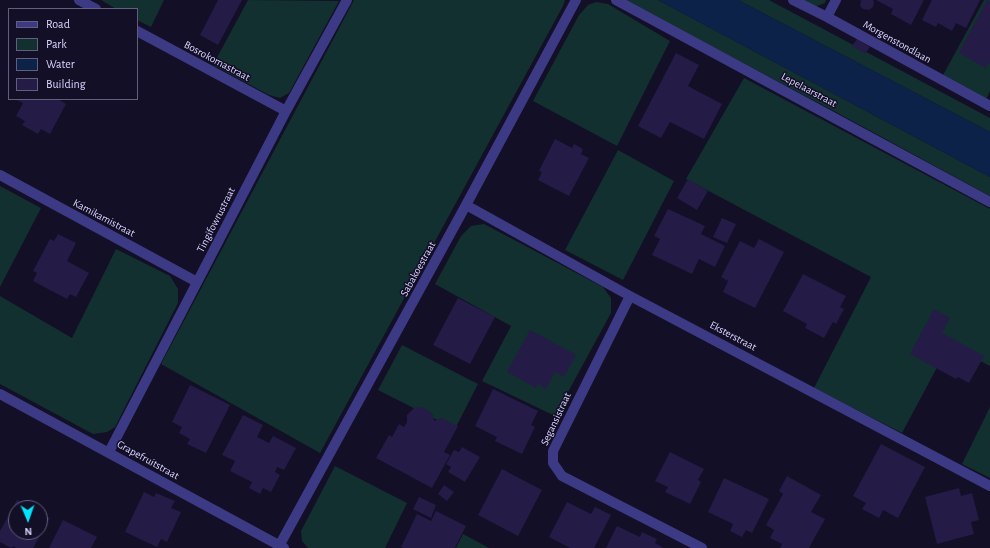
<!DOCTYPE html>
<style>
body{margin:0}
#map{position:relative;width:990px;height:548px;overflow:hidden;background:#130f26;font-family:"Alegreya Sans",sans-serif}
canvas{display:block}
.legend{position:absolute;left:8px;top:8px;width:130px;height:92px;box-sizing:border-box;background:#130f26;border:1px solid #625e7d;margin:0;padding:5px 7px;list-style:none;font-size:12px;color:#d9d4ff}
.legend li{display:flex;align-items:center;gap:8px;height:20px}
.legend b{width:20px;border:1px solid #625e7d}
.north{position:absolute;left:8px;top:500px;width:40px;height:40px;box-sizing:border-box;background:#130f26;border:1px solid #625e7d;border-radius:50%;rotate:178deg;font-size:11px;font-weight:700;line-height:16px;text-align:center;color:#d9d4ff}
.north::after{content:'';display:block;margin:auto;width:14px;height:18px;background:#00e5ff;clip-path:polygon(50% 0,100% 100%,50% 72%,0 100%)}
</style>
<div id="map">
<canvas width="990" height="548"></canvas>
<ul class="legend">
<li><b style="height:5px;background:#3d3a85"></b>Road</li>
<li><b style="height:11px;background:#12302f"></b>Park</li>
<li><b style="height:11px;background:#0c2248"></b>Water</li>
<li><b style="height:11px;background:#241b47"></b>Building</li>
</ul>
<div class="north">N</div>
</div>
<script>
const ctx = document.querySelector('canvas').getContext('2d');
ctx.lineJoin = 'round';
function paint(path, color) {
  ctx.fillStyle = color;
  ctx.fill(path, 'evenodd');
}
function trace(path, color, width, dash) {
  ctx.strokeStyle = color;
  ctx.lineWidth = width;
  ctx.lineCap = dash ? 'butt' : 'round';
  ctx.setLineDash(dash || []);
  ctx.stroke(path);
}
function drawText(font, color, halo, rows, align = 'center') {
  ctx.font = font + ' "Alegreya Sans",sans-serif';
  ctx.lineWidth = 3;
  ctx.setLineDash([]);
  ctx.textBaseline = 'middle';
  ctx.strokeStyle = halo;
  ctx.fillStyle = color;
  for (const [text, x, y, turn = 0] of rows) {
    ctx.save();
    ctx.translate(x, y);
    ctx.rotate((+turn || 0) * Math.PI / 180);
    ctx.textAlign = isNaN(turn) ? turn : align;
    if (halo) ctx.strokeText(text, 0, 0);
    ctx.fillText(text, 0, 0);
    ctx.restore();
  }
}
paint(new Path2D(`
 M101,0h63l-13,27 -14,-7v-11h-21z
 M248,0l91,1 -50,92 -9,5 -11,-3 -56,-30z
 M354,0h211l-2,6 -243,447 -159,-89z
 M625,0h33l332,177v19l-156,-85 -205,-108z
 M738,0h31l221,118v14z
 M792,0h34l-1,3 -10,4z
 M984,0h6v91l-4,9 -44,-23z
 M596,2l12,2 62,37 -53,105 -84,-45 46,-86 9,-10z
 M744,78l246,131v157l-41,-21 -47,88 -88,-45 57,-111 -185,-98z
 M618,150l56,31 -51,99 -58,-30z
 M0,186l41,22 -41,79z
 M484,224l119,63 8,11v15l-56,103 -73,-35 29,-55 -76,-42 26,-48 10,-10z
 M116,249l54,27 8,13v14l-63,124 -8,5 -14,2 -93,-50v-88l72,42z
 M402,345l76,39 -23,45 -77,-39z
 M990,407v71l-28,-14z
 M335,466l72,37 -22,45h-77l-6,-7 -1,-10z
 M463,534l26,14h-33z`), '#12302f');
paint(new Path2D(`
 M658,0h80l252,132v45z`), '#0c2248');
paint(new Path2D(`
 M218,0h24l-24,45 -18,-10z
 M861,0h12l1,2 -1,5 -4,3 -6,-1 -3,-3z
 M876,0h48l-13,25 -20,-11 2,-5z
 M932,0h48l-14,28 -10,-5 -4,8 -14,-8 -2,4 -14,-7z
 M987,0l3,2v62l-2,-1 -2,5 -27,-15z
 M857,39l13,8 -5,7 -13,-8z
 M676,53l23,12 -11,21 34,18 -18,35 -34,-17 -9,16 -23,-12z
 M15,99h43l8,5 -16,30 -9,-5 -3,5 -16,-9 3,-4 -9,-5 7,-13z
 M555,139l17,9 2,-4 9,5 -2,5 8,4 -20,38 -31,-16 4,-8 -3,-1z
 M688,179l20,12 -11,19 -20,-12z
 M668,209l37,17 -4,8 24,12 -10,21 -16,-8 -7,15 -40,-19 8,-16 -6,-3z
 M722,218l14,6 -9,19 -14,-6z
 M58,234l18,9 -9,18 22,12 -13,24 -6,-3 -3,5 -34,-18 4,-8 -4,-2 17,-32 4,2z
 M759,239l25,13 -29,56 -32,-16 5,-11 -7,-4 19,-36 14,7z
 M803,274l43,22 -6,11 4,2 -8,15 -3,-2 -9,16 -19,-10 2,-4 -24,-13z
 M458,298l37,19 -25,47 -37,-19z
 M934,309l16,9 -8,15 42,23 -15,27 -11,-6 -2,2 -46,-25z
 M530,330l46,25 -12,22 -9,-5 -9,17 -8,-5 -2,4 -29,-16z
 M190,385l40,20 -24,48 -19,-9 3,-5 -11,-6 3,-6 -10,-5z
 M493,389l45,22 -7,14 4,2 -13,27 -27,-13 2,-4 -22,-11z
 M423,407l10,7 1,7 8,-3 16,8 -14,26 6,3 -18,33 -56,-30 13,-23 3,2 7,-13 5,3 3,-5v-7l7,-7z
 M243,415l20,10 -6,12 12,6 4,-7 23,12 -12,22 -7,-3 -2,5 5,3 -9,17 -8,-4 -3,6 -11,-6 3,-6 -22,-11 5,-10 -13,-6z
 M881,444l44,23 -27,51 -15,-8 -4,8 -17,-9 4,-6 -13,-7z
 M462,447l18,10 -15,25 -17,-10 3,-5 -5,-3 8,-14 5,2z
 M670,452l34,17 -6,11 3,2 -11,22 -25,-12 3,-5 -13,-6z
 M502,469l40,21 -24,46 -40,-21z
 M787,476l34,19 -10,17 14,7 -16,29h-29l2,-4 -12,-6 4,-8 -8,-5 17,-31 -4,-3z
 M724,478l45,21 -17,34 -6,-3 -4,7 -12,-6 3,-7 -25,-12z
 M444,485l10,7 -7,9 -9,-7z
 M959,488l2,8 11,-3 7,27 -8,2 3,12 -37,10 -12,-47z
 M144,492l10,5 2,-4 19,8 -4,7 10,4 -14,30 -6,-3 -4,8 -32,-15z
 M419,497l17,8 -5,13 -18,-9z
 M17,500l15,8h-16v24h24v-20l10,6 -17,30h-17l-2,-2 -3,2 -11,-6v-11z
 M567,502l24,12 4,-7 16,8 -17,33h-24l-21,-11z
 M436,511l30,15 -11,22h-51l-3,-1 16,-33 14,7z
 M63,520l34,17 -6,11h-42z
 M617,526l23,11 2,-5 15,7 -2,4 9,5h-58z`), '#241b47');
trace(new Path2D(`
 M79,0l17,9
 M616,0l374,202
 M793,0l34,17 163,89
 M827,17l9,-17
 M137,31l149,80
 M0,175l197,107
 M466,205l164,91 360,190
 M630,296l-77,155v12l9,13 140,72
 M0,394l284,154
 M109,452l177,-341 61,-111
 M278,548l188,-343 110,-205`), '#3d3a85', 10);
drawText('11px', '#d9d4ff', '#130f26', [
 ["Morgenstondlaan",897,42,29],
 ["Bosrokomastraat",217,61,28],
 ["Lepelaarstraat",809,90,28],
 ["Kamikamistraat",104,218,28],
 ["Tingifowrustraat",216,220,-63],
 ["Sabakoestraat",418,269,-61],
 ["Eksterstraat",733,336,28],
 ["Segansistraat",556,419,-65],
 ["Grapefruitstraat",148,460,29]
]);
</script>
